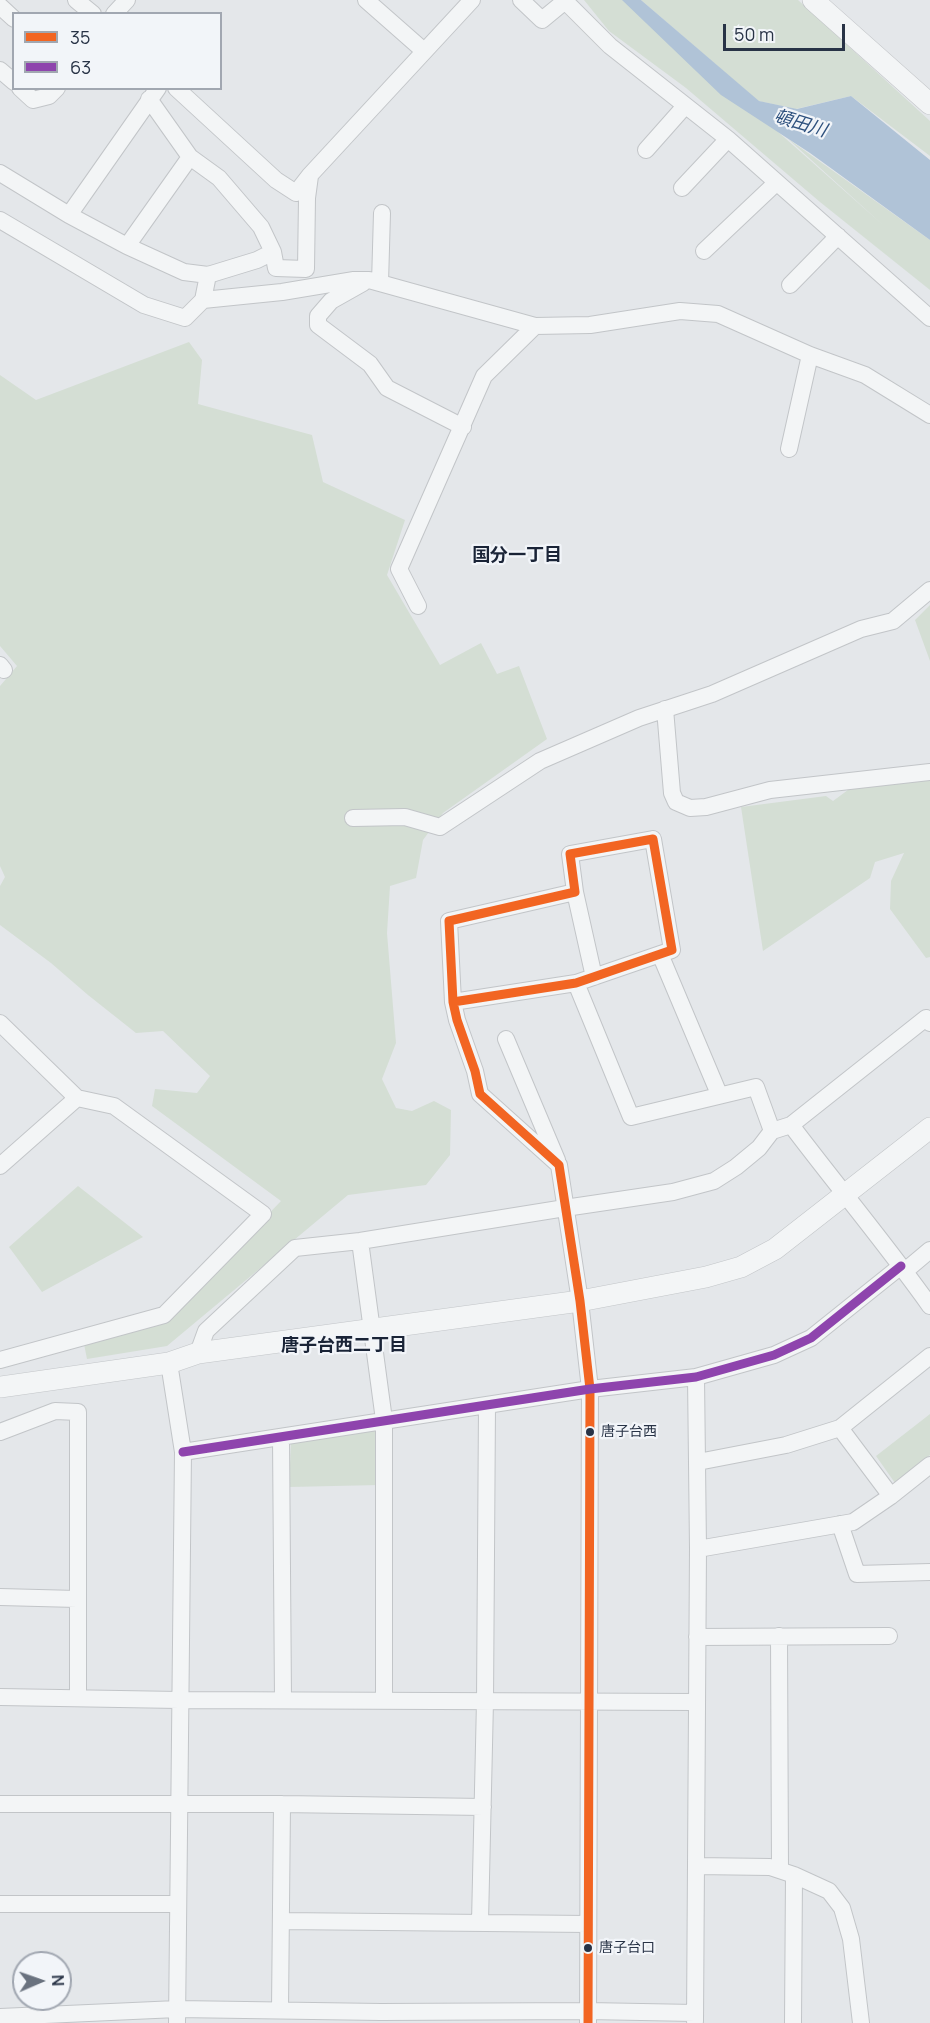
<!DOCTYPE html>
<meta charset="utf-8">
<style>
body{margin:0}
#map{position:relative;width:930px;height:2023px;overflow:hidden;background:#e4e7ea;font-family:Manrope,sans-serif}
canvas{display:block}
.legend{position:absolute;left:12px;top:12px;width:210px;height:78px;box-sizing:border-box;background:#f2f5f9;border:2px solid #a1a7b1;margin:0;padding:8px 10px;list-style:none;font-size:18px;color:#283346}
.legend li{display:flex;align-items:center;gap:12px;height:30px}
.legend b{width:30px;border:2px solid #a1a7b1}
.north{position:absolute;left:12px;top:1951px;width:60px;height:60px;box-sizing:border-box;background:#f2f5f9;border:2px solid #a1a7b1;border-radius:50%;rotate:88deg;font-size:16px;font-weight:700;line-height:24px;text-align:center;color:#283346}
.north::after{content:'';display:block;margin:auto;width:21px;height:27px;background:#6a727f;clip-path:polygon(50% 0,100% 100%,50% 72%,0 100%)}
.scale{position:absolute;left:723px;top:24px;width:122px;height:27px;box-sizing:border-box;border:3px solid #283346;border-top:0;padding-left:8px;font-size:18px;line-height:21px;white-space:nowrap;color:#283346;-webkit-text-stroke:4px #f2f5f9;paint-order:stroke}
</style>
<div id="map">
<canvas width="930" height="2023"></canvas>
<ul class="legend">
<li><b style="height:8px;background:#f26522"></b>35</li>
<li><b style="height:8px;background:#8e44ad"></b>63</li>
</ul>
<div class="north">N</div>
<div class="scale">50 m</div>
</div>
<script>
const ctx = document.querySelector('canvas').getContext('2d');
ctx.lineJoin = 'round';
function paint(path, color) {
  ctx.fillStyle = color;
  ctx.fill(path, 'evenodd');
}
function trace(path, color, width, dash) {
  ctx.strokeStyle = color;
  ctx.lineWidth = width;
  ctx.lineCap = dash ? 'butt' : 'round';
  ctx.setLineDash(dash || []);
  ctx.stroke(path);
}
function drawText(font, color, halo, rows, align = 'center') {
  ctx.font = font + ' Manrope,"Noto Sans JP",sans-serif';
  ctx.lineWidth = 4.5;
  ctx.setLineDash([]);
  ctx.textBaseline = 'middle';
  ctx.strokeStyle = halo;
  ctx.fillStyle = color;
  for (const [text, x, y, turn = 0] of rows) {
    ctx.save();
    ctx.translate(x, y);
    ctx.rotate((+turn || 0) * Math.PI / 180);
    ctx.textAlign = isNaN(turn) ? turn : align;
    if (halo) ctx.strokeText(text, 0, 0);
    ctx.fillText(text, 0, 0);
    ctx.restore();
  }
}
paint(new Path2D(`
 M584,0h41l98,83 160,142 -96,-87 143,102v50l-110,-88 -134,-114 -77,-57z
 M641,0h157l132,121v35l-79,-60 -55,13 -38,-8z
 M189,342l13,18 -4,44 114,31 11,47 82,38 -18,55 53,90 41,-22 16,31 22,-8 28,73 -104,74 -20,27 -7,38 -26,8 -3,47 9,110 -14,36 14,29 16,3 22,-10 17,9 -1,45 -24,30 -78,10 -181,151 -80,13 -3,-15 84,-26 113,-117 -129,-95 3,-17 42,4 13,-17 -47,-45 -27,2 -48,-38 -37,-32 -51,-38v-39l5,-9 -5,-11v-180l17,-20 -17,-20v-271l36,25z
 M930,605v56l-15,-41z
 M930,776v181l-4,1 -36,-49 1,-28 13,-28 -29,9 -5,16 -107,73 -22,-144 85,-11 7,5 19,-14z
 M78,1186l65,51 -101,55 -33,-45z
 M930,1414v41l-35,28 -19,-27z
 M379,1425v60l-90,2 2,-46z`), '#d4ded4');
paint(new Path2D(`
 M622,0h19l118,101 38,8 54,-13 79,64v80l-120,-87 -89,-58z`), '#b0c3d7');
const minor = new Path2D(`
 M76,0l17,14
 M366,0l58,51
 M521,0l21,20 23,-19
 M564,0l46,46 118,93 202,179
 M0,6l14,13
 M114,14l13,-14
 M0,70l14,12
 M20,88l13,12 16,-4 8,-8
 M176,88l100,92 20,13 14,-18 162,-175
 M149,99l41,58 29,21 42,49 12,25
 M646,150l39,-44
 M0,173l69,42 58,31 57,26 24,3 -5,25 79,-8 72,-12h15l166,46 55,-1 90,-14 38,3 92,41 55,20 65,40
 M682,188l46,-49
 M69,215l89,-127
 M0,220l144,85 41,13 18,-18
 M127,246l63,-89
 M704,251l72,-68
 M208,275l49,-15 16,-8 3,16 30,1 1,-71 3,-22
 M363,283l-32,18 -13,15v9l52,39 17,24 76,39
 M380,283l2,-70
 M790,285l48,-49
 M789,449l21,-94
 M418,606l-19,-37 85,-193 51,-50
 M0,665l4,5
 M665,709l7,84 4,9 14,6 16,-1 64,-17 160,-18
 M353,818l52,-1 35,10 100,-66 99,-43 73,-24 149,-65 32,-8 37,-31
 M575,892l19,85
 M660,954l59,140
 M576,983l55,134 125,-30 16,44
 M453,1002l123,-19 96,-33 -19,-111 -83,15 5,38 -126,29 4,81 4,18 18,51 5,23 79,71 21,136 10,88 -2,634
 M0,1023l77,75 37,8 149,108 -99,101 -164,45
 M506,1039l51,121
 M791,1125c46,61 95,119 139,181
 M0,1166l77,-68
 M360,1241l24,179v281
 M905,1271l25,-21
 M198,1353l8,-22 89,-83 65,-7 205,-33 108,-16 41,-11 22,-14 23,-19 13,-17 19,-6 135,-107 4,5
 M169,1363l14,89 -6,571
 M840,1428l51,68
 M0,1432l55,-21 23,1v286
 M281,1438l2,261
 M183,1452l407,-63 106,-12 78,-22 37,-17 90,-72
 M698,1462l88,-17 54,-17 90,-72
 M840,1524l17,50 73,-2
 M698,1549l155,-27 38,-26 39,-31
 M0,1597l77,2
 M779,1636l1,234
 M697,1637l192,-1
 M0,1697l179,3 517,2
 M0,1804h282l201,3
 M696,1866l74,1 24,8 35,16 13,17 9,31 10,84
 M0,1904h178
 M281,1921l307,3
 M480,1922l5,-221 2,-295
 M280,2009l2,-205
 M0,2017l177,-8 204,3 207,-1 107,2
 M695,2021l3,-472 -2,-172
 M793,2023l1,-148`);
const tertiary = new Path2D(`
 M813,0l117,104
 M0,1387l169,-24 29,-10 382,-52 126,-24 35,-10 34,-18 155,-121`);
trace(minor, '#c2c5c8', 18);
trace(tertiary, '#c2c5c8', 22);
trace(minor, '#f3f5f6', 16);
trace(tertiary, '#f3f5f6', 21);
trace(new Path2D(`
 M453,1002l123,-19 96,-33 -19,-111 -83,15 5,38 -126,29 4,81 4,18 18,51 5,23 79,71 21,136 10,88 -2,634`), '#f26522', 9);
trace(new Path2D(`
 M183,1452l407,-63 106,-12 78,-22 37,-17 90,-72`), '#8e44ad', 9);
for (const [x, y, r, color] of [
 [590,1432,5,"#283346"],
 [588,1948,5,"#283346"]
]) {
  const dot = new Path2D();
  dot.arc(x, y, r, 0, 2 * Math.PI);
  ctx.fillStyle = color;
  ctx.fill(dot);
  trace(dot, '#f2f5f9', 2);
}
drawText('14px', '#283346', '#f2f5f9', [
 ["唐子台西",601,1432],
 ["唐子台口",599,1948]
], 'left');
drawText('italic 18px', '#2e517e', '#f2f5f9', [
 ["頓田川",800,124,17]
]);
drawText('bold 18px', '#1a2437', '#f2f5f9', [
 ["国分一丁目",517,556],
 ["唐子台西二丁目",344,1346]
]);
</script>
